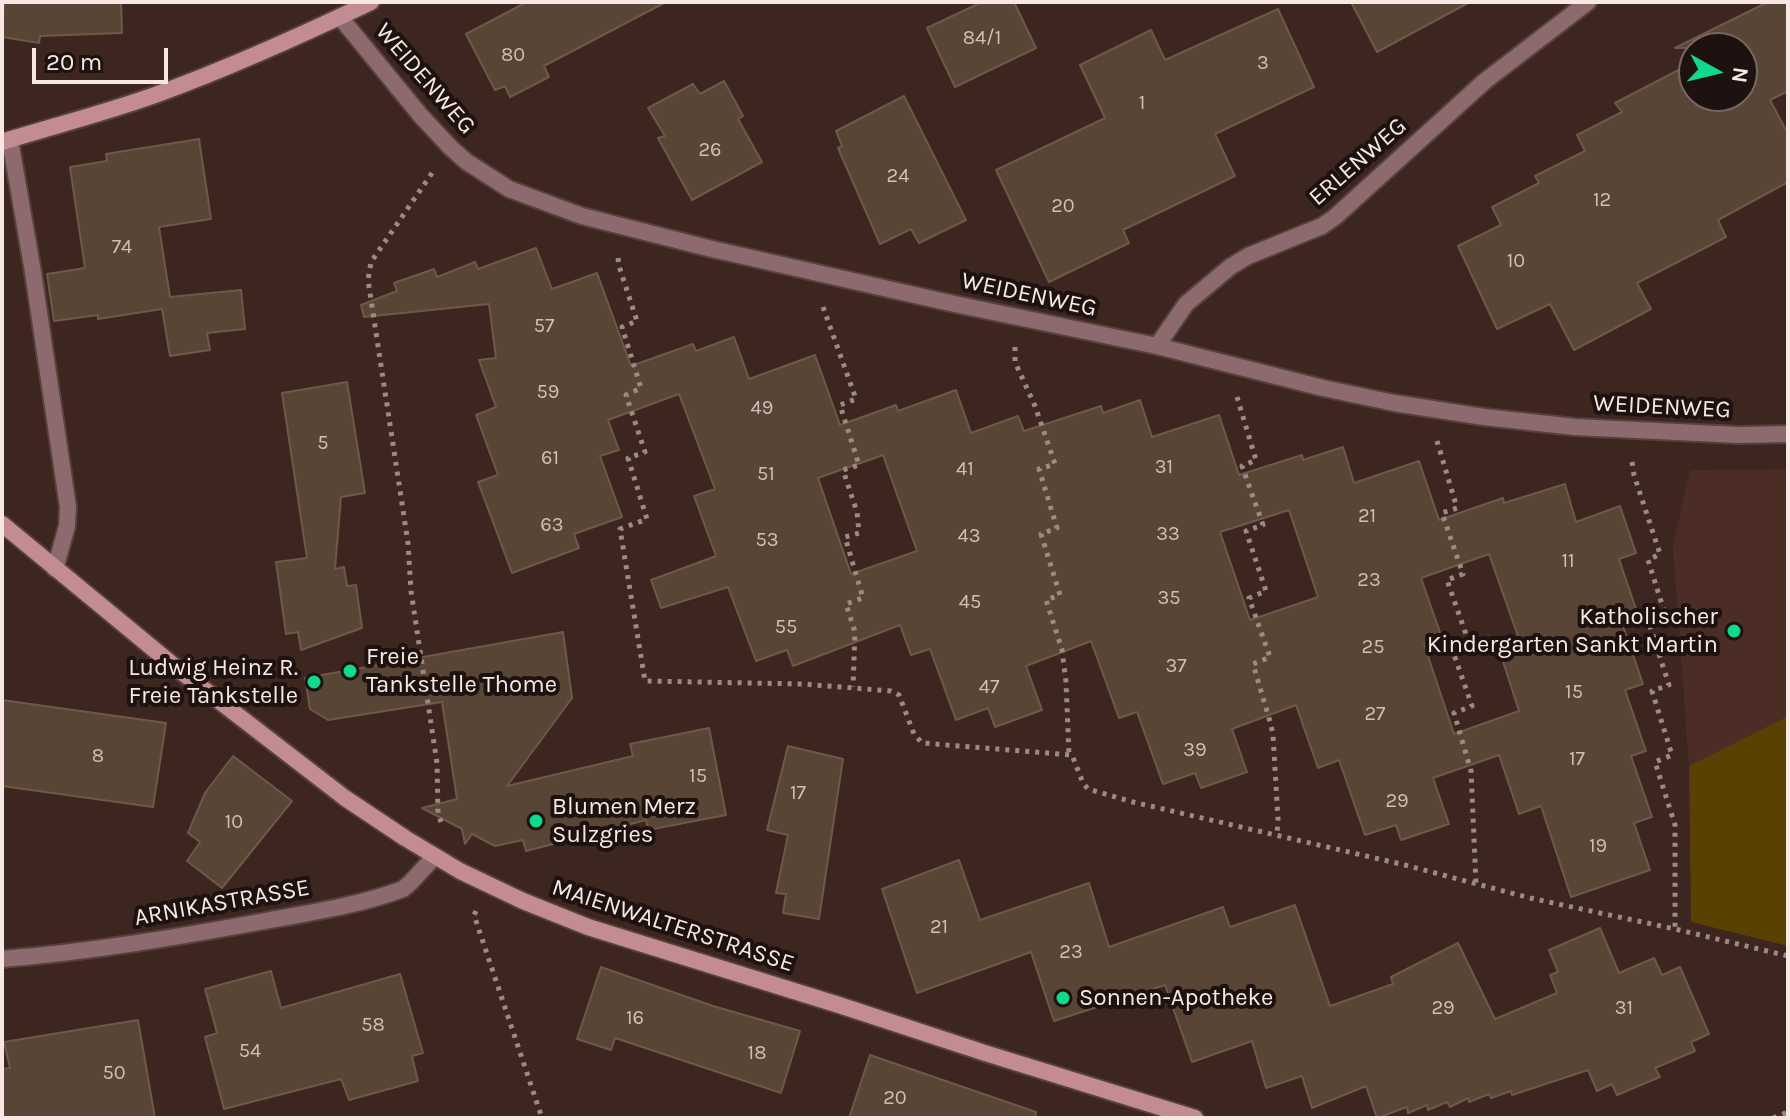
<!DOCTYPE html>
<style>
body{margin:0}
#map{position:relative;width:1790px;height:1120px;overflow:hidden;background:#3d2620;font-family:Karla,sans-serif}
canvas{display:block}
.frame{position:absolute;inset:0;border:4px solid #f8e8e3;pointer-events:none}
.north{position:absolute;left:1678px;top:32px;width:80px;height:80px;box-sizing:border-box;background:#1d120f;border:2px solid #756864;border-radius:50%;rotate:98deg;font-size:22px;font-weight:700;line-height:32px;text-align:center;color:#f8e8e3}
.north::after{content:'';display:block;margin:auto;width:28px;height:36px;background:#0fd98a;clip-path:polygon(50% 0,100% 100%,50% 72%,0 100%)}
.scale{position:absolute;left:32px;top:48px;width:136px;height:36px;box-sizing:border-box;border:4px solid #f8e8e3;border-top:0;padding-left:10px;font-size:24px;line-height:28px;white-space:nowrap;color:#f8e8e3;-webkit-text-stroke:6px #1d120f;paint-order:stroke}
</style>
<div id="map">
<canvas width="1790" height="1120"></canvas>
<div class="frame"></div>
<div class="north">N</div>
<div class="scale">20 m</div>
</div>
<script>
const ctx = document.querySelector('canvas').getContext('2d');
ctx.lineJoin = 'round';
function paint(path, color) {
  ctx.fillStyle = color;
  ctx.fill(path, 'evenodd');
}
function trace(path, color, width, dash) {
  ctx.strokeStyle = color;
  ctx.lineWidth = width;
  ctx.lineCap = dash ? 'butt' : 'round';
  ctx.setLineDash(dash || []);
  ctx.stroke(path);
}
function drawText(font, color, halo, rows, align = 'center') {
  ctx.font = font + ' Karla,sans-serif';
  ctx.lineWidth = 8;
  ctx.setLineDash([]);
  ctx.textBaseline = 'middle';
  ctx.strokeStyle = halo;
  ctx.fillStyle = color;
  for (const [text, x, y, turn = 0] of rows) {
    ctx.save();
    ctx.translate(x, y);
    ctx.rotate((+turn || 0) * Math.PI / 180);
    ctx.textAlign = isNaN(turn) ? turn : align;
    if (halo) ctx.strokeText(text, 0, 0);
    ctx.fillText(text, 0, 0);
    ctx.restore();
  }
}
paint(new Path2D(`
 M1788,469v247l-99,50 -16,-219 17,-77z`), '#4b2d25');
paint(new Path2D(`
 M1788,716v230l-97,-24 -2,-156z`), '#594101');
const building = new Path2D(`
 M4,2h117l1,31 -82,3 -1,7 -37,-6z
 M527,2h139l-122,64 5,11 -39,20 -5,-11 -10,4 -29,-56z
 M982,2h32l22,46 -81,39 -28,-59z
 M1351,2h119l-93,50z
 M1768,2h20v89l-18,9 18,34v48l-70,38 8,17 -89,46 14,26 -77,41 -24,-46 -53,25 -39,-83 43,-21 -9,-18 47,-24 -4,-7 50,-25 -8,-16 45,-23 -7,-9 79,-41v34h48v-48h-67z
 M1278,9l36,78 -99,47 20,42 -112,54 6,13 -80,39 -53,-112 109,-52 -25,-53 71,-35 14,30z
 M724,81l19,35 -5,3 24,43 -70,38 -34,-62 7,-2 -17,-28 45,-24 7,10z
 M904,96l62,124 -47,23 -8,-14 -31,15 -42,-96 4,-2 -6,-15z
 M199,139l12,80 -52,8 11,70 71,-7 4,39 -38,4 3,17 -40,6 -8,-47 -64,10v-4l-44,6 -7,-47 38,-6 -15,-101 37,-6 -1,-7z
 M536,248l16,41 45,-16 34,93 62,-22 3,7 38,-14 15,42 66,-24 25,70 56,-20 2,6 58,-21 15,43 47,-17 6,15 77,-25 2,7 37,-13 12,37 67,-22 20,60 63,-20 1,5 40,-13 11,36 65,-22 20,59 64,-22 1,5 61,-19 11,38 44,-16 16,47 -17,6 20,59 -17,5 21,61 -18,6 21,61 -15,5 21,61 -18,6 16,47 -79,27 -30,-91 -22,8 -20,-59 -66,23 16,46 -48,16 -5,-15 -31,10 -26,-75 -21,8 -22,-63 -64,24 15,43 -46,16 -6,-15 -32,11 -26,-72 -18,6 -28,-77 -65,25 16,44 -47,17 -7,-19 -32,12 -26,-71 -19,6 -11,-30 -107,41 -6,-16 -31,11 -28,-74 -67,21 -10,-28 65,-24 -22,-60 21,-7 -36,-95 -71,26 11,30 -19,6 22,61 -48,17 5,14 -67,25 -34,-91 20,-7 -22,-60 20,-8 -17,-47 17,-2 -7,-54 -125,13 -3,-12 36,-14 -3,-8 40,-14 3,8 38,-15 3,7zM883,455l34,96 -66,23 -33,-96zM1289,510l29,87 -68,23 -30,-88zM1489,554l31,88 -21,7 20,62 -65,23 -30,-90 18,-6 -21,-60z
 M347,382l18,111 -24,4 -6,72 9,-2 3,19 9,-1 6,43 -61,22 -3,-18 -12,2 -10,-72 31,-4 -25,-165z
 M563,632l9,66 -65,88 126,-30 -3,-12 79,-16 17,87 -78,15 -2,-10 -120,31 -3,-11 -28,6 -23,-12 -7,10 -3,-15 -40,-21 35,-9 -15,-97 -114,18 -18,-11 -5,-31z
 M2,700l164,23 -13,84 -151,-21z
 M788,746l55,13 -24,160 -36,-6 3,-19 -10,-1 12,-58 -21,-5z
 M233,756l59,45 -70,87 -35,-27 13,-19 -12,-9 17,-40z
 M959,860l21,60 109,-37 20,64 114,-40 7,20 65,-22 35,101 63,-22 -2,-7 67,-34 37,76 62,-26 -7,-18 8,-3 -9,-22 51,-22 19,45 35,-15 8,17 18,-8 29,67 -18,8 4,9 -40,17 5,9 -43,18 -5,-11 -15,7 -9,-21 -76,25 -1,-4 -20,7 -2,-4 -20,8 -1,-4 -18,9 -3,-5 -19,8 -1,-5 -19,8 -1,-6 -30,11 -11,-32 -54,22 -10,-32 -36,12 -14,-47 -60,21 -27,-77 -111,36 -23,-69 -114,41 -35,-104z
 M601,967l112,39 87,25 -19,62 -166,-55 -4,12 -34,-11z
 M271,971l10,37 119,-34 23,79 -11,3 6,25 -69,19 -8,-21 -117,30 -19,-72 12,-4 -12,-44z
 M138,1020l17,98h-153v-49l8,-1 -6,-26z
 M870,1055l166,57 -1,6h-186z`);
paint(building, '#594535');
trace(building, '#6e5949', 2);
const service = new Path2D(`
 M10,140l23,132 35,235 -1,19 -12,43`);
const minor = new Path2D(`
 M340,17l81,99 30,32 16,14 42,27 73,27 130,33 238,54 207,43 166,42 71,15 90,14 91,10 164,8 49,-1
 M1157,346l29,-42 44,-37 18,-11 74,-30 13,-9 150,-136 103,-79
 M2,959c88,-7 176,-22 263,-38 44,-8 96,-16 138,-32l8,-7 24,-26`);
const secondary = new Path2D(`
 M2,142c51,-16 103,-29 153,-47 74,-27 145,-59 216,-93
 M2,524l177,146 166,128 60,40 55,33 63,30 65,26 251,78 146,48 210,65`);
trace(service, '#57413b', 20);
trace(minor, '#57413b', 20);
trace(secondary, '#57413b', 20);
trace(new Path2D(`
 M432,173l-61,89 -3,18 40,263 3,48 26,172 1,51 3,8
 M618,258l1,8 18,55 -15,6 19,61 -15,7 19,57 -17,6 19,61 -27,10 25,152 158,3 88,7 8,4 15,39 8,9 150,12 11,28 5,6 45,13 272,63 125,33 145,31 113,27
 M823,307l33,92 -16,6 19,60 -16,5 14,42 2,21 -14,4 18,61 -17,6 9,28 -2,55
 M1015,347v15l20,44 20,58 -16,5 18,59 -16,6 19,61 -14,5 16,50 4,32 3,73
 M1237,397l19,63 -14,6 21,59 -17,6 20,60 -17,7 21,59 -17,7 18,61 2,10 5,84 -1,17
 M1437,441l20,67 -15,5 21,61 -16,6 21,60 -17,6 21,60 -18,7 17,58 5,112
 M1632,462l2,13 26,79 -12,6 18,57 -17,6 20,62 -17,6 20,64 -17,7 20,63v104
 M476,911l-2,4 68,203
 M1773,1118l15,-6`), '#9e8a85', 5, [4, 6]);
trace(service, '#8d6a6e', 16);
trace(minor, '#8d6a6e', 16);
trace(secondary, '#c38c93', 16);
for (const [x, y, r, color] of [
 [1734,631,8,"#0fd98a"],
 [350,671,8,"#0fd98a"],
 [314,682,8,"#0fd98a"],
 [536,821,8,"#0fd98a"],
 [1063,998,8,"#0fd98a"]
]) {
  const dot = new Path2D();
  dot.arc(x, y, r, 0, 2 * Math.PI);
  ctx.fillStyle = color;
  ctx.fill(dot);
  trace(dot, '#1d120f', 3);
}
drawText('20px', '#d0bfb8', null, [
 ["84/1",982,38],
 ["80",513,55],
 ["3",1263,63],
 ["1",1142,103],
 ["26",710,150],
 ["24",898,176],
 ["12",1602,200],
 ["20",1063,206],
 ["74",122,247],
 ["10",1516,261],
 ["57",544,326],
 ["59",548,392],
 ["49",762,408],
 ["5",323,443],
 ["61",550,458],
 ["31",1164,467],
 ["41",965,469],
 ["51",766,474],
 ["21",1367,516],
 ["63",552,525],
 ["33",1168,534],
 ["43",969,536],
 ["53",767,540],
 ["11",1568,561],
 ["23",1369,580],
 ["35",1169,598],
 ["45",970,602],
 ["55",786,627],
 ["25",1373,647],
 ["37",1176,666],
 ["47",989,687],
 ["15",1574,692],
 ["27",1375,714],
 ["39",1195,750],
 ["8",98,756],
 ["17",1577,759],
 ["15",698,776],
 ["17",798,793],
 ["29",1397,801],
 ["10",234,822],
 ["19",1598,846],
 ["21",939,927],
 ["23",1071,952],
 ["29",1443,1008],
 ["31",1624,1008],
 ["16",635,1018],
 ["58",373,1025],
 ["54",250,1051],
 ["18",757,1053],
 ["50",114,1073],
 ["20",895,1098]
]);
drawText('24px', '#f8e8e3', '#1d120f', [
 ["WEIDENWEG",425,79,49],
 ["ERLENWEG",1358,162,-41],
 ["WEIDENWEG",1029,295,12],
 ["WEIDENWEG",1662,407,3],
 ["ARNIKASTRASSE",222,903,-10],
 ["MAIENWALTERSTRASSE",673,926,18]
]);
drawText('24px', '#f8e8e3', '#1d120f', [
 ["Katholischer",1718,617,"right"],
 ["Kindergarten Sankt Martin",1718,645,"right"],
 ["Freie",366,657],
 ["Tankstelle Thome",366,685],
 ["Ludwig Heinz R.",298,668,"right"],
 ["Freie Tankstelle",298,696,"right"],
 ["Blumen Merz",552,807],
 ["Sulzgries",552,835],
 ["Sonnen-Apotheke",1079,998]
], 'left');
</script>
